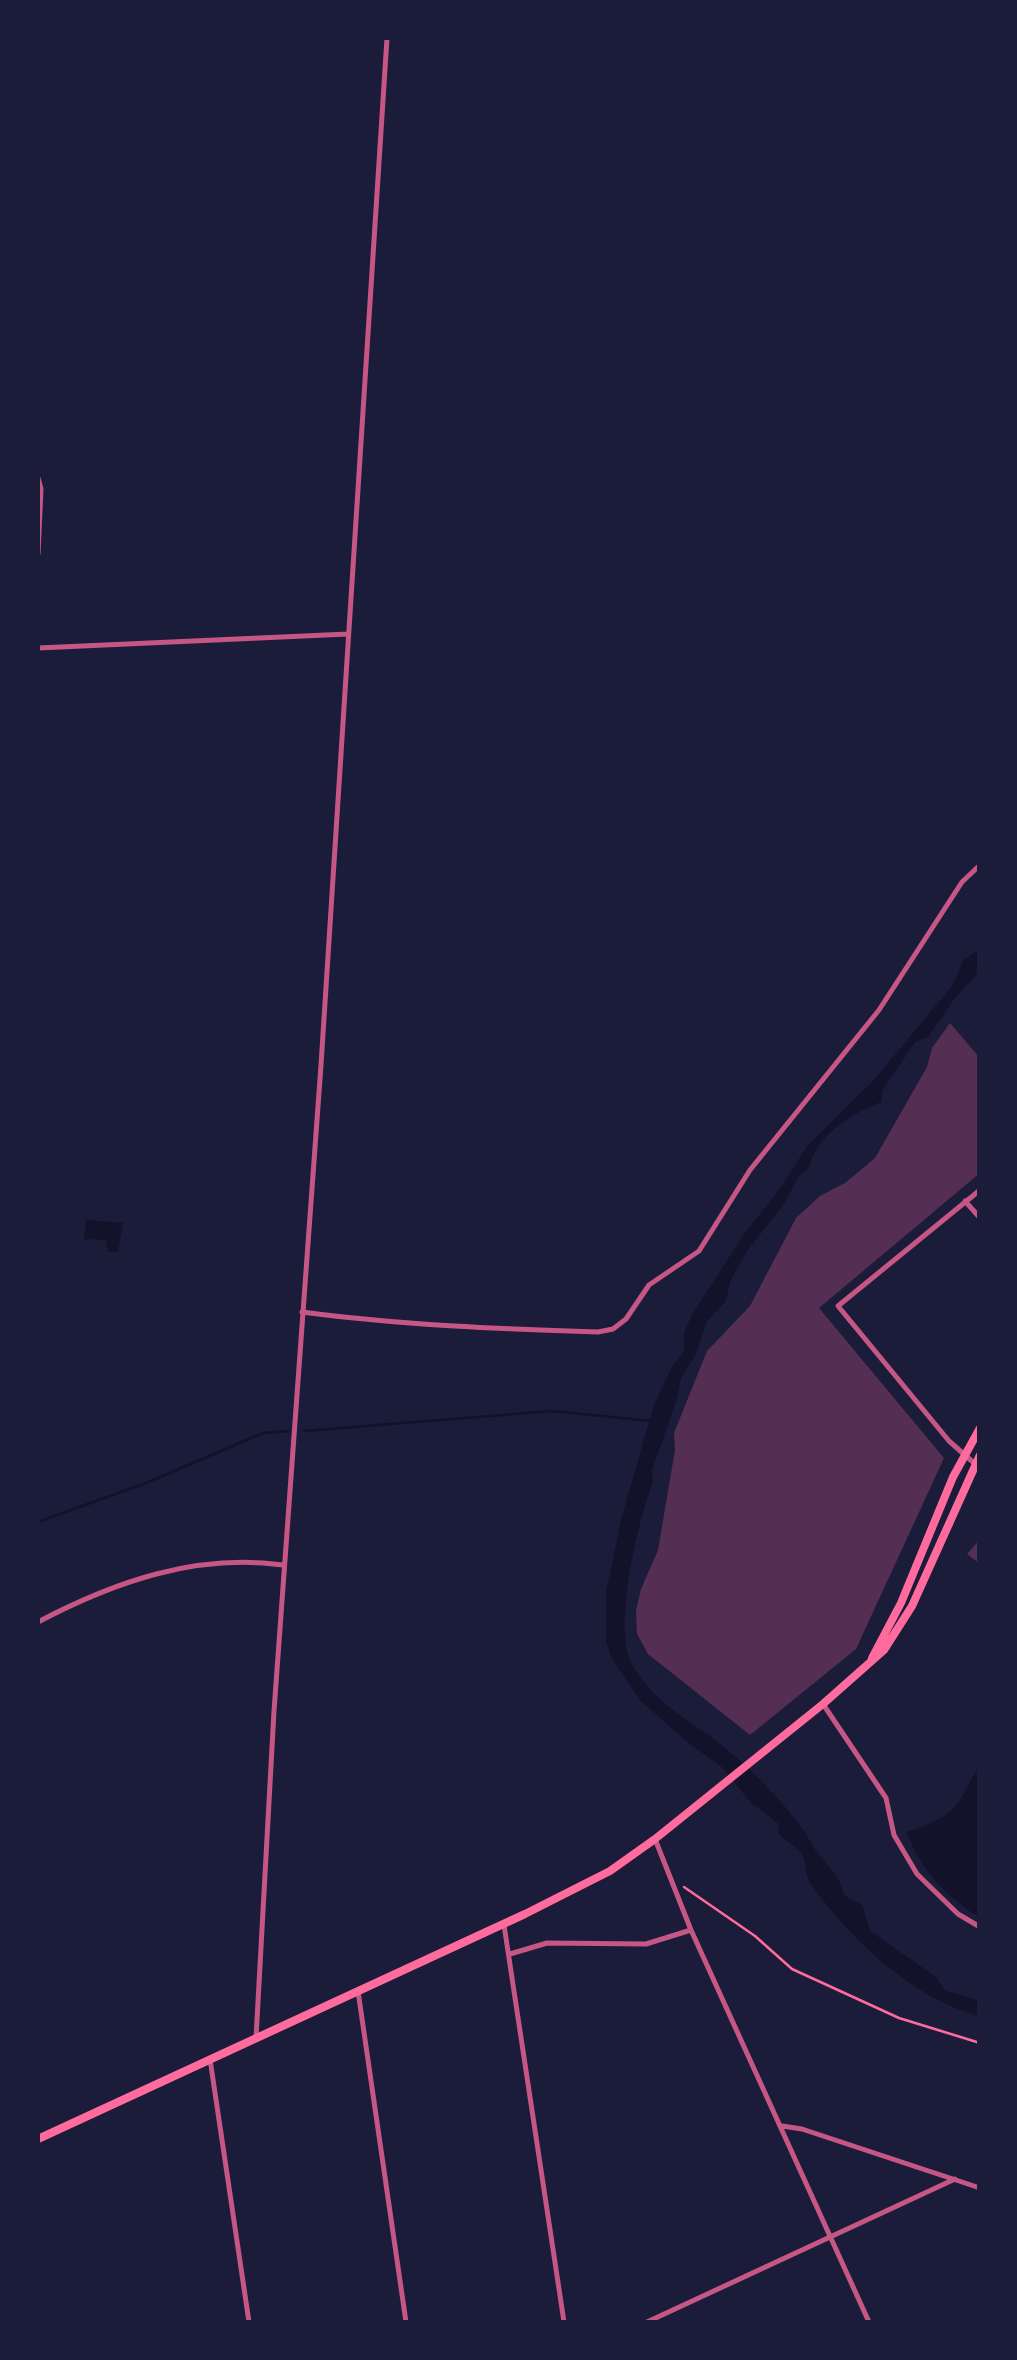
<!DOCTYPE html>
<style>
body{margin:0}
#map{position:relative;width:1017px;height:2360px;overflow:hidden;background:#1b1b3a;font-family:Commissioner,sans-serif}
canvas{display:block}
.frame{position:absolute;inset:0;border:40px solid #1b1b3a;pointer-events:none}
</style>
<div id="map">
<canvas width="1017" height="2360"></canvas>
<div class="frame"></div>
</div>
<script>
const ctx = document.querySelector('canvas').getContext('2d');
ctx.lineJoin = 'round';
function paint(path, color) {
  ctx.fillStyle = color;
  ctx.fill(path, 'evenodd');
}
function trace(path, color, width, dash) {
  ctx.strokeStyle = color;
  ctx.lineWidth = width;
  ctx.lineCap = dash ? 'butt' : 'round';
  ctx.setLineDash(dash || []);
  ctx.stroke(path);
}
paint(new Path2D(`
 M979,950v22l-24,26 -27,39 -13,5 -33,49 -1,11c-28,11 -66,33 -72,66l-10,8 -16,29 -36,46 -17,31 -4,19 -19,20 -11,33 -15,24 -5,24 -24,68 1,11c-15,41 -36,130 -25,173 3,12 12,23 20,33 24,27 56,42 83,66 27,23 53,50 73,78 5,6 7,14 12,20 11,15 25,25 28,44l18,10 8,26 66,46 9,14 34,9v16c-68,-19 -127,-75 -168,-132 -7,-9 -4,-21 -9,-29 -4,-7 -17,-15 -23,-21l-1,-11 -27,-20 -29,-36 -36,-26 -46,-41 -28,-41 -6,-18v-48l15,-73 33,-115 18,-38 12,-15v-19l9,-20 52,-80 36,-46 27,-42 66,-65 79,-95 11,-26z
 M86,1220l37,3 -5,29h-10l-2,-12 -22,-1z
 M979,1765v152c-33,-21 -59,-47 -72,-85 49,-16 49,-23 72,-67z`), '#12122b');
trace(new Path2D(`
 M304,1431l248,-20 100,10
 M38,1522l108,-39 117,-50 26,-2`), '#12122b', 2.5);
paint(new Path2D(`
 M950,1023l30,35v115l-161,135 125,150 -88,191 -106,86 -102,-81 -11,-20 -1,-23 5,-22 17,-39 17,-100 -1,-17 33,-82 43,-45 46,-88 24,-22 25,-13 30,-25 52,-91 5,-19z
 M980,1539v25l-13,-10z`), '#542f53');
trace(new Path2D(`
 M684,1887l71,49 37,33 107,49 81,25`), '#ff6b9d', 2.5);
trace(new Path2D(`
 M38,478l3,11 -3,65
 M38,648l310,-14
 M965,1201l15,17
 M302,1312c98,13 197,17 296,20l15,-3 13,-10 23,-34 50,-34 51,-81 129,-160 83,-128 18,-17
 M974,1463l-25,-22 -111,-135 142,-116
 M38,1622c76,-40 158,-69 245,-57
 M823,1704l63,94 8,37 23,39 41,40 22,13
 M655,1839l36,91 178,392
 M504,1925l60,397
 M510,1954l37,-11 99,1 45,-14
 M358,1991l48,331
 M256,2038l18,-327 47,-646 66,-1027
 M210,2059l39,263
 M782,2126l20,3 178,59
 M647,2322l308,-143`), '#c65784', 5);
trace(new Path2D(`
 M872,1658l29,-55 52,-126 27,-49
 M38,2139l487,-225 85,-43 45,-32 168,-135 61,-54 28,-44 68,-151`), '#ff6b9d', 8);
</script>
